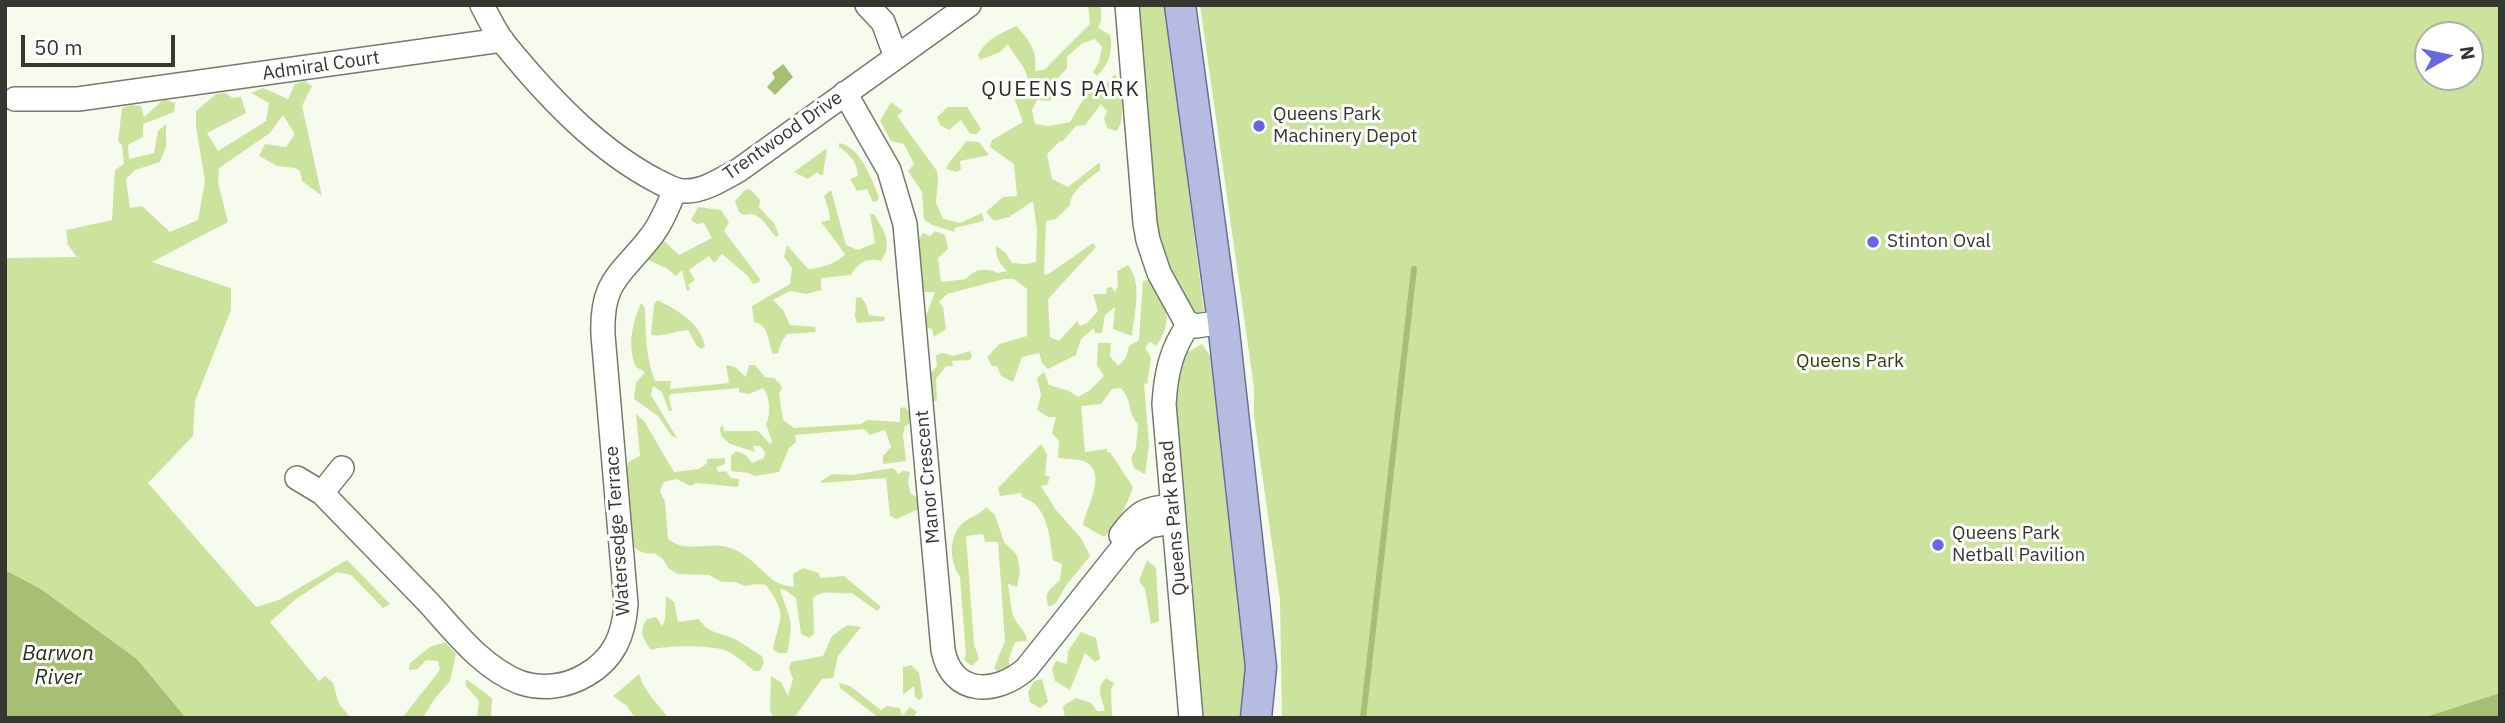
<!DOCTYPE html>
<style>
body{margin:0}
#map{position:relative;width:2505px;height:723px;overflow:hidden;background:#f6fbee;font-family:"IBM Plex Sans",sans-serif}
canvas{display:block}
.frame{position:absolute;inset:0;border:7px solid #353731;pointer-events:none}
.north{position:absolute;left:2414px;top:21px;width:70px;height:70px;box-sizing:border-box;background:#fff;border:2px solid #aeafad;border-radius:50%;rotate:81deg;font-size:19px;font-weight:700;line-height:28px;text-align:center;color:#353731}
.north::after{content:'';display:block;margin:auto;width:24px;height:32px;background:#6768e1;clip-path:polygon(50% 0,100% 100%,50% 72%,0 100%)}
.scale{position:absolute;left:21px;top:35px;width:154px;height:32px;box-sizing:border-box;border:4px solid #353731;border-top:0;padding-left:9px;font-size:21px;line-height:24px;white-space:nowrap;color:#353731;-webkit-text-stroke:5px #fff;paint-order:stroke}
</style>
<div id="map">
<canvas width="2505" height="723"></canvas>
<div class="frame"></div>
<div class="north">N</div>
<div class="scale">50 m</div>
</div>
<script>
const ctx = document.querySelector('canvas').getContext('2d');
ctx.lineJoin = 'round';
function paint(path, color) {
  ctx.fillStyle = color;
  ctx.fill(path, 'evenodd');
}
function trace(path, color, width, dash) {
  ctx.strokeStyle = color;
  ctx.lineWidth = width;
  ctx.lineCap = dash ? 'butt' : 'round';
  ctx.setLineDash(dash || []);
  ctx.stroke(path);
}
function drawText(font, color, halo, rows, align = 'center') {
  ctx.font = font + ' "IBM Plex Sans",sans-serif';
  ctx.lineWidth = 6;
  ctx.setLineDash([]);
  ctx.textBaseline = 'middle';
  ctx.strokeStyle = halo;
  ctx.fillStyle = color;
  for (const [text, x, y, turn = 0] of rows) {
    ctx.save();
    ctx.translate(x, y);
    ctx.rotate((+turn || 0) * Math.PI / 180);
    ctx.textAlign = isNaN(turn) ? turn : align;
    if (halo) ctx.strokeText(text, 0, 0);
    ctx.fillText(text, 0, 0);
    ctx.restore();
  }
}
paint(new Path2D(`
 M1088,5h13v16l-3,7 12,7c4,16 -2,30 -13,41l-4,-4 6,-10 3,-15 -7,-8 -14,5 -14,13v11l-19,21 7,6 -6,6 -12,-1 -5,10 3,14 13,2 22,-4 16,-27 22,-13 7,-8c6,14 12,43 2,57l-10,-3 -3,-9 3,-8 -6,-7 -16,21 -9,1 -14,16 -2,-1 -13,13 5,25 16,8 32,-25v8c-11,9 -29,20 -30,35l-14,14 -10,2 -2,54 6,-2 43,-30 3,4 -48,52 2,38 9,4 18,-20 3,5 7,-3 11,-12 -5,-17h13l1,-6 4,-1 4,5 3,-7 -1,-14 11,-6c15,19 6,48 4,71l-19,-7 2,-22 -10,8 -3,18h-7l-1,-5 -13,11 -5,16 -28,14 -6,-6 -3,-10 -17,4 -9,25 -12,-6 -4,-10h-5l-5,-9 12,-13 28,-8v-47l-13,-10h-10l-57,15 -8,8 4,5 3,22 -12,8 -2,-8 -6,-2v-11l9,-24h-11l-6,-51 5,-8 7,3 5,-5 10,4 3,14 -10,9 3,24 25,-3c9,-11 20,-11 32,-6l9,-2c-8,-8 -11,-13 -11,-25l9,6 7,11 13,1 11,-2 1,-32 -4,-29 -24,16 -15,4 -8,-9 17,-15 14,-1 -3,-32 -24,-17 2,-7 31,-18 -9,-24 13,-9c4,-20 -11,-29 -19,-45l-8,8 -20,8 -2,-5c10,-18 21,-20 38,-29 13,13 22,26 19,45l9,-1 46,-46z
 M1137,5h28l39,307 -11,3 -33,-70 -12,-82z
 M1200,5h1300v688l-78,25h-1140l-2,-118 -26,-183v-29zM2428,35h42v42h-42z
 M305,81l7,5 -10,20 20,90 -20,-15 -2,-10 -5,-3 -18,-2 -18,-10 6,-12 21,3 9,-13 -12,-19 -13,18 -51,35 -1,14 10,40 -76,40 79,26v22l-36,91 -2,35 -45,47 108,124 23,-7 68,-40 43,44 -7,4 -32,-33 -14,-3 -41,27 -26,23 49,59 6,-5 8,7 6,21 12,14h-165l-49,-59 -96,-70 -36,-19v-312l72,-1 -9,-12 -2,-15 46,-10 3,-50 9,-6 -2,-19 -4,-4 4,-33 9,-3 10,1 3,11 20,-18 11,4 -1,9 -31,12v13l-15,8 1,14 25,-6 4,-22 8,-7v23l-6,15 -25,8 -9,9 4,29 12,-2 28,26 28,-12 7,-39 -9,-54v-16l20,-17 9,-1 8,5 8,-1 5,16 -39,20 11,18 48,-30 3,-18 -18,-10 12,-5 25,11 7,-15z
 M891,102l12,9 -6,5 40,55 1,10 -2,22 7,16 17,4 22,-10 2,8 -30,7 1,4 -23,-7 -8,-5 -2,-28 -14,-21 6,-7 -10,-20 -13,-3 -11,-20z
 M948,107h19l14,22 -4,5h-7l-9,-14 -12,10 -9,-5 -3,-8z
 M966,141l13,1 10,13 -29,6 1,8 -4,3 -11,-3c4,-11 14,-17 20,-28z
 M839,143c21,3 33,37 40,54l-2,4 -4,1 -6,-13 -10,2 -7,-12 8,-3c-1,-15 -8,-21 -19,-29z
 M827,148l-4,27h-3l-3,-3 -9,7 -14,-7z
 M750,189l10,11 -1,7 15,16 5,12 -3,2c-9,-10 -17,-27 -32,-22l-5,-3 -4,-11 10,-11z
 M831,190l15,55 12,5 17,-7 -5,-29h4c9,15 20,30 7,47 -15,-4 -22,1 -30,14l-30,3v12l-15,4 -16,-3 -17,9 10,10 7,15 25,2 1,5 -29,2 -6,9 -3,10 -5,1c-6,-13 -3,-29 -19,-32l-2,-16 38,-22 2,-16 -8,-11 3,-12 21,24c11,0 30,-6 37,-15l-24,-32 9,-2 -1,-9 -5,-15z
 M698,207l23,3 8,12 -5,9 36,48 -1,3 -6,2 -5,-8 -26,-22 -8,9 -5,-7 -20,14 6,10 -7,5 2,4 -3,2 -5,-21 -6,6 -10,-8 -18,-8 16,-19 15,14 33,-17 -8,-15 -7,1 -6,-4z
 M1153,279c12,26 22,41 3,67l-6,-4 -5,5 6,11 -4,26 -3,-1 5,62 -4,29 -11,-6 -3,-10 5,-10 2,-24c-11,-12 -5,-22 -17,-36l-9,1 -11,15 -20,2 4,46 22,-3v3h3l23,35c-5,17 -16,37 -29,50l-21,-12c2,-15 25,-51 3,-63 -6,-3 -20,-3 -28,-4l1,-17 -7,-8 4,-16h-8l-11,-7 4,-15 -4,-17 7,-6 5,13 20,6 9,6 12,-7 14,-14 -7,-11 1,-22h13l-1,13 8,10 8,-8 3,-12 10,-6 4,-59z
 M861,297l5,7 3,11 16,2 -1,4 -27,2 -2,-7 1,-18z
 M658,300c21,12 41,21 47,46l-3,3 -5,-3 -9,-16c-13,1 -24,7 -37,5l3,-31z
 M641,303l4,5c1,25 0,48 10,73h16l-1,8 59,-6 -3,-18 9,2 11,10 3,-12h6l10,12 10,1 1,3h2l4,7 -3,5 4,27 11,8 67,-4 6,-4 33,2v-14l5,-1 5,7v9l-5,3 -2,9 3,26 -23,3v-8l8,-9 -6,-17 -15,5 -6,-6 -69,6 1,7 -7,6 -10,24 -24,4 -6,-3 -18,-2v-15l5,-5 10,4 6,8 12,-5 1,-6 -5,-6h-7l2,6 -25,-8 -9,-8 -1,-8 3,-3 1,6h34l12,13 2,-3 -6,-17c5,-9 4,-28 -3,-36l-14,6 -10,-2v-4l-68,6 -2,3 3,14h-3l-7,-19 -9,-6 -2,9 26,43 -5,-2 -14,-20 -24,-17 2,-16 9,-11 -9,-5c-9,-21 -4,-43 5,-64z
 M1202,344l10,15 37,311 -1,48h-46l-31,-303 5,-41 10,-21z
 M970,351l2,4 -2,5 -18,1 1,5h-7l-10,13 1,22h-4l-3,-27 7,-8 -1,-11 7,-2 11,3z
 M636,414l8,7 30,51 25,-3 8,-6v-4l18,-1v6l-9,3 2,5 8,-1 5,7 8,1 -1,8 -42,-4 -5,3 -15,-7 -12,3 -4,9 5,11 3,37c18,14 34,4 54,7 22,3 35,21 51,34 5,4 14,6 21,7l-1,-13 10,-6 16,5 1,5 24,-2 37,31 -4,4 -25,-18c-14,2 -27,-5 -39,5l1,36 -5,4 -8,-4 -5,-36 -11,-8 -5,-1c9,32 15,27 7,64h-9l-5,-4c7,-33 15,-33 -7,-64l-10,-1 -10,2 -11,-4h-13l-13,-7 -31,-1 -9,-5 -7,-11 -8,-5c-9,2 -19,-2 -23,-11 -4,-9 -4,-56 -5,-69l2,-11 12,-6z
 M1041,444l6,10 -2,21 5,2 -3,8 -6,1 15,24 25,28 9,18 -25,31 -9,16 -7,4c-6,-14 0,-17 11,-27l2,-16 -9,-4c-4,-24 -4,-54 -31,-63l-1,-4 -21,3 -2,-8z
 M893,468l6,6 4,-3 7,1 -2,11 3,11 8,4v11l-23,10 -6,-3 -4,-38 -65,5v-2l11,-7 20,1z
 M986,507l9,8 9,27 13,13 3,16 -3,16 -9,-3c2,10 2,21 5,31 4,11 13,15 14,26l-12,1 -6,16v14l-8,3 -7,-7 11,-27 -7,-99h-13l-2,-8 -17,2 8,108 5,15 -7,7 -8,-6 2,-5 -6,-78c-11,-16 -12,-42 4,-55 8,-7 14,-5 22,-15z
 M1147,560l9,8 3,53 -8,3 -6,-35 -6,-8z
 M666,596l8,6 4,20 21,-3c7,12 16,13 28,17 11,3 24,14 35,20l2,6 -4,9h-6c-8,-7 -17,-15 -27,-20 -14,-6 -62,-6 -76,-1 -8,-12 -13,-18 -4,-31l9,-2 6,9 3,-6z
 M847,625l14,2 -23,29 -5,22 -11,1 -28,39h-20l-4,-7 1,-35 10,6 7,14 5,-17 -4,-10 2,-7 32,-6 9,-20z
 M1081,632l15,6 4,21 -5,3 -10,-9 -15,37 -15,-9 -3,-12 4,-8 11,3 1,-13z
 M445,642l11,12 -6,27 -17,20 -10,17h-21l38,-48 -2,-9 -12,-1 -8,9 -9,1 1,-7 20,-16z
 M911,665l8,8 4,24 -4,3 -4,-3 -1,-11 -11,9v-28z
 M639,674c6,19 18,28 29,44h-33l-8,-12 -14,-10z
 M1106,678l8,5 -3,7 1,28h-47l-2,-12 13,-8 15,5 6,8h8c-3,-13 -10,-23 1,-33z
 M466,679l26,19 -1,20h-14l2,-17 -13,-15z
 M1042,679l6,23 -8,6 -10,-6 -2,-10 6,-11z
 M839,683l11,3 31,24 6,-4 13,2 2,8 8,-9 7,5 -4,6h-34l-39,-30z`), '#cce39d');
paint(new Path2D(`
 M783,64l10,13 -18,18 -8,-8 8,-9 -3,-5z
 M5,570l36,19 96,70 49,59h-181z
 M2500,693v25h-78z`), '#a7bf72');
trace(new Path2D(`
 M1363,718l51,-449`), '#a7bf72', 6);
const minor = new Path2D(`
 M482,5c6,12 13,26 21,37 43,53 95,109 156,140 9,4 16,9 25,9 19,1 38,-12 55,-21l230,-165
 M867,5l16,17 13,35
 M1127,5l18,218 3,17 11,33 27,49 10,4 27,-4
 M845,93l44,77 16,54 38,426c9,46 53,45 83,19l102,-128 21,-15 25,-4
 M15,99h63l424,-59
 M1189,324c-18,25 -23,49 -25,80l27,314
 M297,478l25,15c35,36 70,72 105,108 27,29 54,66 92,81 22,8 47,5 67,-7 28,-16 38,-40 40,-71l-23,-269c-2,-54 17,-59 46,-96 12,-14 19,-33 26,-49
 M322,493l20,-25
 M1121,535c17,-23 24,-27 52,-29`);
const major = new Path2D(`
 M1180,5l43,317 38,345 -5,51`);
trace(minor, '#767a6e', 26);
trace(major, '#6a6f97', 33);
trace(minor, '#fff', 23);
trace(major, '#b6bbe2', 30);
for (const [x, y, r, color] of [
 [1259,126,7,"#6768e1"],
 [1873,242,7,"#6768e1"],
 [1938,545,7,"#6768e1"]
]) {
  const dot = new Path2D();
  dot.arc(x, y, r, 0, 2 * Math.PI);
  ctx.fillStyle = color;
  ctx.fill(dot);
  trace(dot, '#fff', 2.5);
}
drawText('19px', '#353731', '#fff', [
 ["Admiral Court",321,66,-8],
 ["Trentwood Drive",783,136,-35],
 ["Manor Crescent",928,477,-95],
 ["Queens Park Road",1174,518,-95],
 ["Watersedge Terrace",618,531,-94]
]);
drawText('19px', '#353731', '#fff', [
 ["Queens Park",1273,115],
 ["Machinery Depot",1273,137],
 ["Stinton Oval",1887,242],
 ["Queens Park",1952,534],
 ["Netball Pavilion",1952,556]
], 'left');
drawText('19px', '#313f03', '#fff', [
 ["Queens Park",1850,362]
]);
ctx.letterSpacing = '2px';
drawText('21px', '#292d23', '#fff', [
 ["QUEENS PARK",1061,90]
]);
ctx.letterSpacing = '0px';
drawText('italic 21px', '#27300f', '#fff', [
 ["Barwon",58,654],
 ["River",58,678]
]);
</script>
